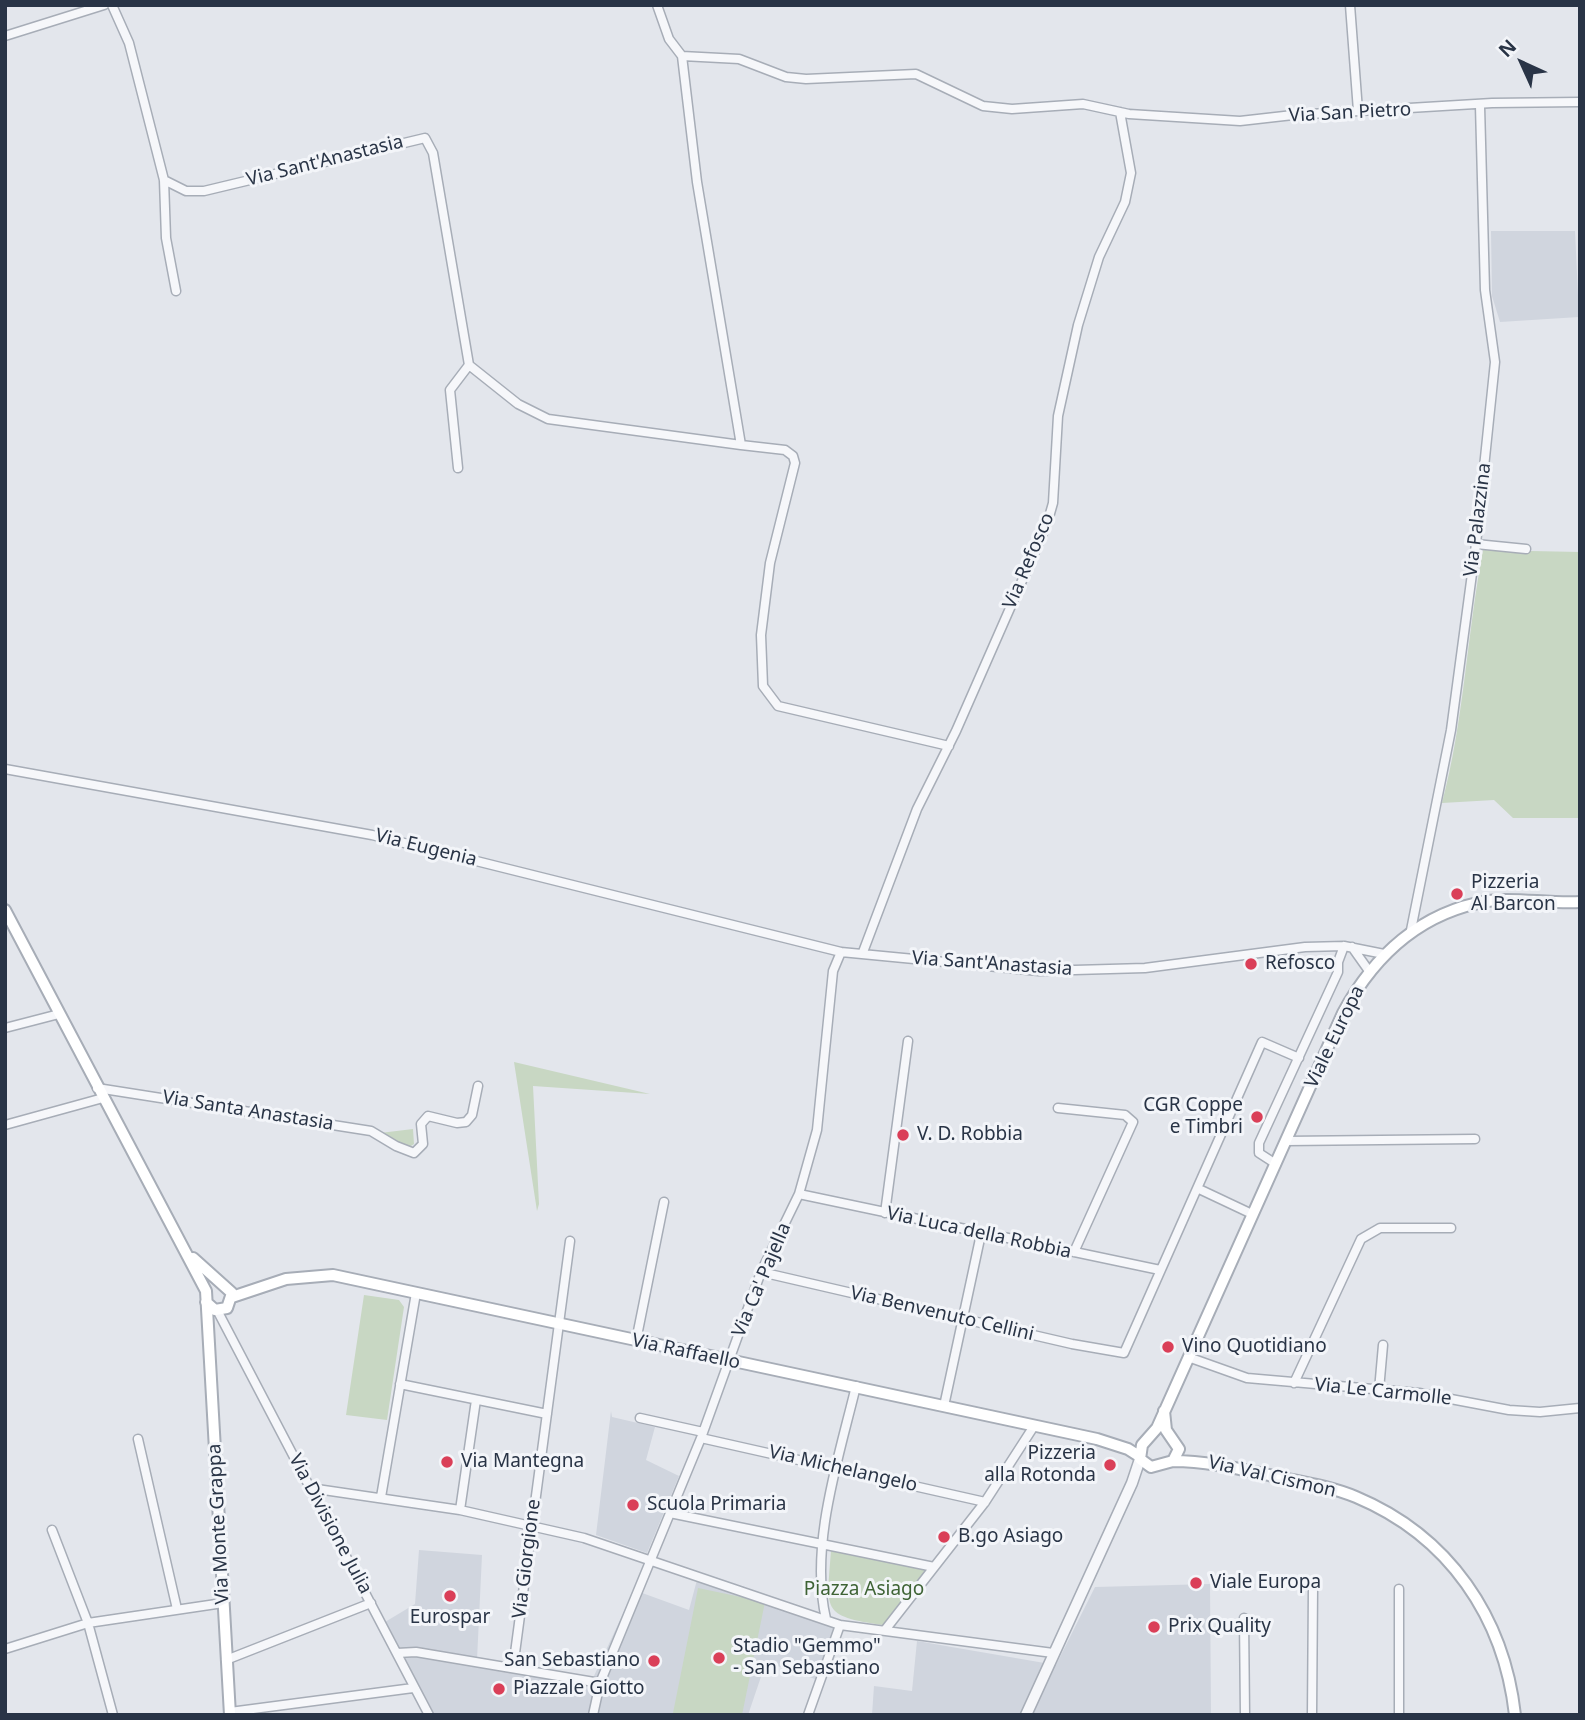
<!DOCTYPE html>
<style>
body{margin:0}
#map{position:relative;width:1585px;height:1720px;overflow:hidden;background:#e3e6ec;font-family:"Noto Sans",sans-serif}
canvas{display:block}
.frame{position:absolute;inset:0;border:7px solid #293446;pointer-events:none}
.north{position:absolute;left:1487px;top:28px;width:70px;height:70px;-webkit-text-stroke:5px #f3f5f9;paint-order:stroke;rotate:315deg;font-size:19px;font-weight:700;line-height:28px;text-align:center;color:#293446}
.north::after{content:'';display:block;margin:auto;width:24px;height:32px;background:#293446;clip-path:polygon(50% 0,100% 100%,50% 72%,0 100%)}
</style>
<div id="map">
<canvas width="1585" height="1720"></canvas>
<div class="frame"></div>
<div class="north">N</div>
</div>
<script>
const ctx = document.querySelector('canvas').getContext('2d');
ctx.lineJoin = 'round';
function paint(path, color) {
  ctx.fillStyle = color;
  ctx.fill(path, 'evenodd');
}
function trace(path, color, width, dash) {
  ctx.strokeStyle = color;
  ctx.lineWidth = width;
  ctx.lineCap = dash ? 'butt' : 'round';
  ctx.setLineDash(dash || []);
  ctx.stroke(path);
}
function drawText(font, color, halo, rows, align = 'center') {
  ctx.font = font + ' "Noto Sans",sans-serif';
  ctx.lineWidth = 6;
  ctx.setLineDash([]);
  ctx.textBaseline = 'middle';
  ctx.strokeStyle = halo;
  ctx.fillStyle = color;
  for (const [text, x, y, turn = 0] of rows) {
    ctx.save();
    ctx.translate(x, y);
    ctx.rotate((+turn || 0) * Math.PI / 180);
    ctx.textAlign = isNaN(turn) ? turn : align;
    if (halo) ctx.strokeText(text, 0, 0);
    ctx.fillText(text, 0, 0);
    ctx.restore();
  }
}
paint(new Path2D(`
 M1491,231h84l4,86 -79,5 -8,-26z
 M611,1411l1,6 43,10 -9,33 33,16 -32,77 -51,-18z
 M419,1550l63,5 -5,105 116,18 41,-88 55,20 9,-34 128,43 10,12 -21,48 -49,-17 -18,53h-313l-50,-93 30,-18z
 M1210,1584l1,131h-339l2,-29 38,5 5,-50 139,24 39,-78z`), '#d0d5de');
paint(new Path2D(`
 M1483,550l97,2v266h-67l-19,-18 -52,3c22,-82 25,-169 41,-253z
 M514,1062l136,32 -117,-8 6,118 -2,7z
 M413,1129l1,15 -6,4 -28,-15z
 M364,1295l35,5 5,7 -17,113 -41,-5z
 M831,1550l95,20 -43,55c-63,-9 -56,-15 -52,-75z
 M698,1588l67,14 -23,113 -69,-2z`), '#c8d7c3');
const minor = new Path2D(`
 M112,5l17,38 35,137 2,58 10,53
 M657,5l12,34 13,17 57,3 47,18 20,2 110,-5 67,32 29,3 71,-5 46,10 111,7 53,-6 199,-12 88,-1
 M1350,5l8,106
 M5,36l99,-31
 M682,56l15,126 44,263 44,5 8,6 2,7 -25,100 -9,72 2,51 15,20 171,40
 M164,180l22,11h18l221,-53 8,15 36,212 49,39 30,15 193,26
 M458,468l-8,-78 19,-25
 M1476,544l50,5
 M5,769l367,66 469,117 198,19 106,-3 160,-21 39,-1 40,8
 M1411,930l40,-200 25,-186 19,-182 -10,-72 -5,-184
 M1352,947l17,24
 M863,952l54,-143 39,-78 91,-207 6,-21 5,-87 20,-91 21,-68 26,-55 6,-29 -11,-61
 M5,1028l54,-14
 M97,1088l274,43 25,15 18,7 9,-9 -2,-20 7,-8 29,7 9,-1 6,-7 6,-29
 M1058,1108l67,7 8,7 -59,130
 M5,1125l98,-27
 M1286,1141l189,-2
 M1276,1164l-17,-11v-10l79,-171v-10l6,-16
 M1199,1189l53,25
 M799,1194l361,76
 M885,1213l23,-172
 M761,1272l311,72 52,9 138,-311 37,16
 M217,1310l212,405
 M636,1341l28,-139
 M1188,1357l59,21 172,15 90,17 31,2 40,-4
 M1294,1383l67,-144 19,-11h71
 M400,1384l147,30
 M1379,1390l4,-45
 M944,1406l37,-172
 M640,1418l63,14
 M701,1438l284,64
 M138,1439l39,170
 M310,1488l150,22 124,28 256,87 213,28
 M381,1497l35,-204
 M460,1510l16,-110
 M670,1513l264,54
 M52,1530l36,93 25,92
 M1244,1618l1,97
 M826,1619c-17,-73 13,-162 30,-233
 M885,1630l100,-128 49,-76
 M5,1649l83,-26 135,-20
 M397,1653l19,-1 184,31
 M226,1660l145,-57
 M513,1668l57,-427
 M230,1712l183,-24
 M593,1715l7,-32 101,-245 60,-166 38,-78 18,-64 16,-159 8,-19
 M808,1715l32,-90
 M1312,1715l1,-127
 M1399,1715v-126`);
const tertiary = new Path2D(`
 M1026,1715l106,-232 8,-24`);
const secondary = new Path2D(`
 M5,910l201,381 24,424
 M193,1258l39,35 -5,15 -12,2 -9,-8
 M232,1297l54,-18 47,-4 764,164 31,10 11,7
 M1164,1411l2,19 13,19 -6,12 -22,6 -11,-8 2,-14 15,-17 186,-415c31,-57 78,-101 145,-112 23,-4 64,3 92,1
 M1173,1461c34,0 67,8 100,15 28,6 57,10 83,21 93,39 148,120 159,218`);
trace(minor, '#a7adb7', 11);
trace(tertiary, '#a7adb7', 13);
trace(secondary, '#a7adb7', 14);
trace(minor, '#f6f7fa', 8);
trace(tertiary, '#f6f7fa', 10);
trace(secondary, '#fff', 10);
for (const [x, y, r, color] of [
 [1457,894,7,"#da3f58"],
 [1251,964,7,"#da3f58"],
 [1257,1117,7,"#da3f58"],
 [903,1135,7,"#da3f58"],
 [1168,1347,7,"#da3f58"],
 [447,1462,7,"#da3f58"],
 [1110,1465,7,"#da3f58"],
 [633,1505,7,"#da3f58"],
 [944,1537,7,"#da3f58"],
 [1196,1583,7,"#da3f58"],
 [450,1596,7,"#da3f58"],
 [1154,1627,7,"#da3f58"],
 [719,1658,7,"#da3f58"],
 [654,1661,7,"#da3f58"],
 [499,1689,7,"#da3f58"]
]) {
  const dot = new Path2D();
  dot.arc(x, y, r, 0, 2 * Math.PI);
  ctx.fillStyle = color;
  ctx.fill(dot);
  trace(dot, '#f3f5f9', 2.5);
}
drawText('19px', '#293446', '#f3f5f9', [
 ["Via San Pietro",1350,113,-3],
 ["Via Sant'Anastasia",325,161,-14],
 ["Via Palazzina",1478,520,-83],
 ["Via Refosco",1029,561,-67],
 ["Via Eugenia",426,848,14],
 ["Via Sant'Anastasia",992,964,4],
 ["Viale Europa",1335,1037,-64],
 ["Via Santa Anastasia",248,1111,9],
 ["Via Luca della Robbia",979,1233,12],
 ["Via Ca' Pajella",762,1280,-67],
 ["Via Benvenuto Cellini",942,1314,13],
 ["Via Raffaello",686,1352,12],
 ["Via Le Carmolle",1383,1392,6],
 ["Via Michelangelo",843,1469,13],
 ["Via Val Cismon",1272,1477,13],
 ["Via Monte Grappa",219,1524,-93],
 ["Via Divisione Julia",330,1524,62],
 ["Via Giorgione",527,1559,-83]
]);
drawText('19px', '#293446', '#f3f5f9', [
 ["Pizzeria",1471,883],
 ["Al Barcon",1471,905],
 ["Refosco",1265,964],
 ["CGR Coppe",1243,1106,"right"],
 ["e Timbri",1243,1128,"right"],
 ["V. D. Robbia",917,1135],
 ["Vino Quotidiano",1182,1347],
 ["Pizzeria",1096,1454,"right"],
 ["alla Rotonda",1096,1476,"right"],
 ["Via Mantegna",461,1462],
 ["Scuola Primaria",647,1505],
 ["B.go Asiago",958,1537],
 ["Viale Europa",1210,1583],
 ["Eurospar",450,1618,"center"],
 ["Prix Quality",1168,1627],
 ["Stadio \"Gemmo\"",733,1647],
 ["- San Sebastiano",733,1669],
 ["San Sebastiano",640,1661,"right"],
 ["Piazzale Giotto",513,1689]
], 'left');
drawText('19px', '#3e6335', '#f3f5f9', [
 ["Piazza Asiago",864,1590]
]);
</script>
